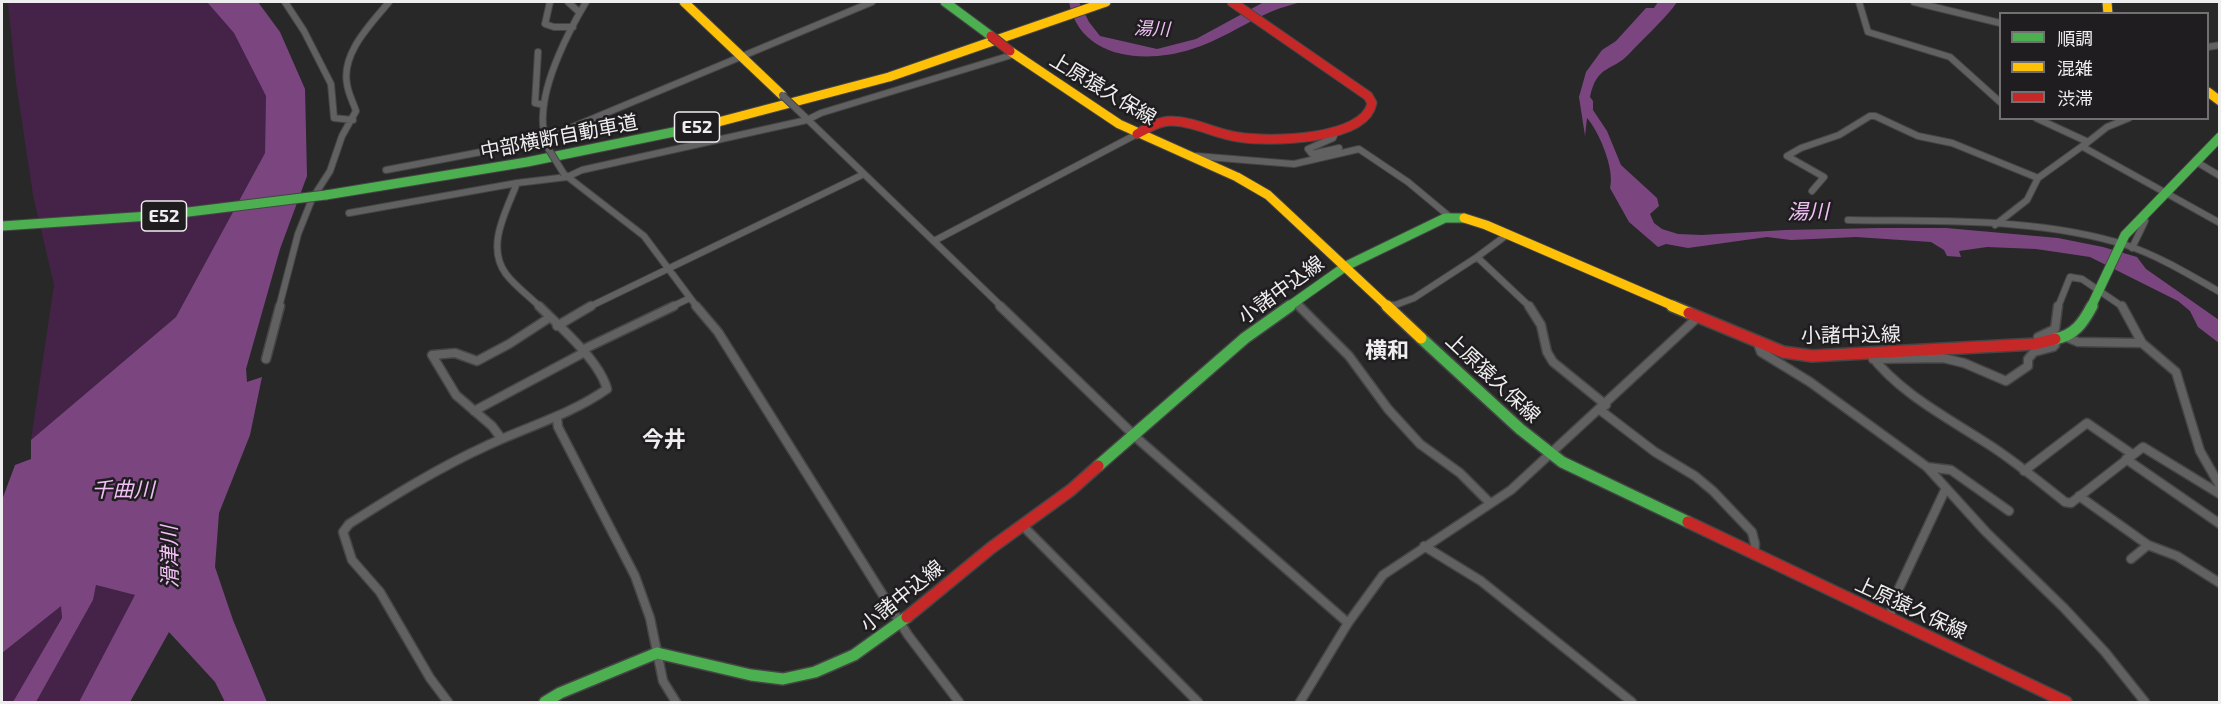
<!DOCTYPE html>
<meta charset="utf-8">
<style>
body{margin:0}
#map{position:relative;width:2221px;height:704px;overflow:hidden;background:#282828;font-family:"Exo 2","Noto Sans JP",sans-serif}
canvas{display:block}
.frame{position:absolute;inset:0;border:3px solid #efeeef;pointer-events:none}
.legend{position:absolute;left:1999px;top:12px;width:210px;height:108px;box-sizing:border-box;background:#1f1d1f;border:2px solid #727172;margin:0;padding:8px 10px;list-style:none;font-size:18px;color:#efeeef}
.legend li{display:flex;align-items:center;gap:12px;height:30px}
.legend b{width:30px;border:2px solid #727172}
</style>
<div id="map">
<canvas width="2221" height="704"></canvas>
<div class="frame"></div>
<ul class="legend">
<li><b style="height:8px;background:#4caf50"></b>順調</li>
<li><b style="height:8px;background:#ffc107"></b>混雑</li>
<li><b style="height:8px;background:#c62828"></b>渋滞</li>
</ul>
</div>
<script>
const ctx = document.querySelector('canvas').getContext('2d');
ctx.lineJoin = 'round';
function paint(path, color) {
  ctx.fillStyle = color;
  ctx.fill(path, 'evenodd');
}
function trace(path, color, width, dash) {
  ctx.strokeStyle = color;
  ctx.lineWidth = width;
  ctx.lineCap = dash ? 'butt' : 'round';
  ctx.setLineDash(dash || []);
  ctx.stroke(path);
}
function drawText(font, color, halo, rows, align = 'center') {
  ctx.font = font + ' "Exo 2","Noto Sans JP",sans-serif';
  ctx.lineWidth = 5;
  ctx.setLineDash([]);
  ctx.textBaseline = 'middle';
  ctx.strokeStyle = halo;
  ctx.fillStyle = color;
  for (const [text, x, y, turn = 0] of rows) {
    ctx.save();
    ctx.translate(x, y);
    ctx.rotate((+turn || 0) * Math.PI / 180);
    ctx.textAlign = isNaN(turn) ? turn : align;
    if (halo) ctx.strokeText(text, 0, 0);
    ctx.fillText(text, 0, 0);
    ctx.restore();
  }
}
paint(new Path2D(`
 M8,2h199l27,31 32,63 -1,57 -89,164 -145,123 23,-155 -21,-90 -17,-113z
 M96,585l40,10 -57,107h-43l57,-102z
 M61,605l1,13 -43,75 -6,9h-11v-49z`), '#452248');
paint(new Path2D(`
 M207,2h51l22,30 25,57 2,87 -27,73 -34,120 1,13 15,-5 -12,58 -31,78 -4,54 18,53 34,82h-42l-10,-20 -46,-50 -39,70h-51l56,-107 -39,-10 -3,15 -57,102h-23l49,-84 -1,-12 -59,47v-153l13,-35 16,-6v-19l145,-123 89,-164 1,-57 -32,-63z
 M1069,2h10l10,20 11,14 57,13 39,-10 68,-37h36c-11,4 -22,6 -34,12 -24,11 -48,27 -74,35 -46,15 -112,11 -123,-47z
 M1658,2h19c-8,13 -36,39 -48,52 -17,18 -32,10 -39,43l3,4v9l14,21 14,34 36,33 2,8 -9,8 4,9 8,6 16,5 24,1 83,-5 95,-2h66l112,10 45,9 34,10 9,12 73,51v23l-21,-16 -8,-16 -12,-10 -88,-44 -54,-8 -49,-2 -28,4 2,6 -14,-1 -3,-6 -13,-8 -75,-5 -65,3 -24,-3 -79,11 -22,-4 -8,3 -29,-25 -19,-34c5,-18 -10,-55 -23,-70l-2,18 -6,-39 7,-25 16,-22 14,-9 30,-33h8z`), '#7b4680');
const streetFar1 = new Path2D(`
 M285,2l19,29 27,53 3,34 19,2
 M550,2l-5,22 9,3h19
 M568,2l11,10
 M1859,2l9,30 82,25 50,45
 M1914,2l86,21
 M2208,47l12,-2
 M538,52l-3,51 9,2
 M804,116l198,191
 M1336,131l-3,7 -25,11 4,5 27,-6
 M2088,142l19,-15 22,-9
 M546,143c-2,-9 -4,-19 -3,-28 1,-35 25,-83 43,-113
 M2083,147l137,76
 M1196,156l98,8 65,-15 49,33 42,35
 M2195,161l25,15
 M386,170l153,-29 333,-139
 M564,174l80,62 53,71
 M1812,191l12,-14 -37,-21 14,-8 38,-13 31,-19h5l43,20 34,7 86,35
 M349,213l168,-30
 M1848,220c92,2 189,-3 278,25 33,11 64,30 94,47
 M1995,225l32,-25 11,-22 50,-36 -52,-24
 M1508,234l-31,23 53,50
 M934,241l203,-107
 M2132,248l13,-27 -2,-6
 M1295,302l5,5
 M279,307l19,-73 14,-35 18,-28 12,-35 14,-25c-3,-9 -8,-18 -9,-27 -6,-31 24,-60 42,-82
 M540,307c-11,-11 -25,-21 -34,-33 -21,-28 1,-64 11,-91l50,-6 15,-7 225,-50 14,-7 194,-59
 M589,307l275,-133
 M671,307l19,-9
 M1390,307l24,-9 63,-41
 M2058,307l12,-30 12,2 41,28`);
const street = new Path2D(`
 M696,306l22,26 190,303 51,67
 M1000,306l139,134 209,183
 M1299,306l50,50 39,53 32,35 40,29 30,30
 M1529,306l12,19 6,27 6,10 53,43
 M2122,306l20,37 34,29 24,79 20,35
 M1390,307l3,-1
 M557,326l34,-20
 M2066,337l12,5 64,1
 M2041,343l-3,-6 17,-8 3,-23
 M1758,344l3,8 49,30 117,85 59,65 78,76 41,44 40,50
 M582,350l92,-44
 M1870,354c30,40 80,65 121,92 26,17 50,37 74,56l6,1 72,-56 77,47
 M266,359l14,-53
 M1873,359l70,-1 21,5 42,18 22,-15v-7l6,-7 19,-5 2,-2 -3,-4
 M1600,410l55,42 40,24 18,15 39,41 3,12 -1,11
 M474,411l109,-58
 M557,418l1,9 77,149 15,42 13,63 13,21
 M501,438l-9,-12 -36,-31 -24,-40 23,-2 22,8 32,-17 40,-26
 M2126,459l94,65
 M1927,467l24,3 58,41
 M2024,471l63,-48 45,31
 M2079,496l69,49 29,11 43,27
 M1023,526l175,176
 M1424,546l57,35 151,121
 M2131,559l17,-14
 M1890,618l3,-17 53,-113
 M448,702l-18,-24 -50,-86 -28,-32 -9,-28 6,-8c44,-28 89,-56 137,-78 40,-19 84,-31 121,-57 -8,-29 -47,-62 -68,-83
 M1300,702l48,-79 35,-48 128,-85 187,-173`);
const fastFar1 = new Path2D(`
 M945,2l46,34
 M326,195l201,-33 176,-36
 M1288,307l58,-41 99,-48h19
 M2091,307l34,-72 95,-98`);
const fast = new Path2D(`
 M1421,338l99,91 42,33 126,60
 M2055,339c20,-4 28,-16 37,-33
 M1098,466l147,-128 45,-32
 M545,702l15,-9 97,-40 94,22 32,4 32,-7 39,-17 53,-38`);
const slowFar1 = new Path2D(`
 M684,2l98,93
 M2107,2l1,12
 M1010,51l109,73 118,53 31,18 120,112
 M2208,92l12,9
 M703,126l186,-49 217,-75
 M1464,218l22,7 190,82`);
const slow = new Path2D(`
 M1387,306l34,32
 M1672,306l17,7`);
const jamFar1 = new Path2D(`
 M1137,134c10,-6 22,-13 34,-13 23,0 44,13 67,16 30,5 127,4 134,-34l-4,-7 -136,-94`);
const jam = new Path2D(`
 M1689,313l94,39 29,4 223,-12 20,-5
 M1688,522l378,180
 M907,617l84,-69 80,-58 27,-24`);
trace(streetFar1, '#454545', 8);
trace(street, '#454545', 11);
trace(fastFar1, '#454545', 11);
trace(fast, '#454545', 14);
trace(slowFar1, '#454545', 11);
trace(slow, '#454545', 14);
trace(jamFar1, '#454545', 11);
trace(jam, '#454545', 14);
trace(streetFar1, '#616161', 6);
trace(street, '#616161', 8);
trace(fastFar1, '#4caf50', 9);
trace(fast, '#4caf50', 11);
trace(slowFar1, '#ffc107', 9);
trace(slow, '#ffc107', 11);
trace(jamFar1, '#c62828', 9);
trace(jam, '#c62828', 11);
const streetBridge = new Path2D(`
 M782,95l21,20
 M546,145l18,29`);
const fastBridge = new Path2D(`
 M2,226l162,-11 162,-20`);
const jamBridge = new Path2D(`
 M991,36l19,15`);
trace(streetBridge, '#454545', 8, []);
trace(fastBridge, '#454545', 11, []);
trace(jamBridge, '#454545', 11, []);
trace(streetBridge, '#616161', 6);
trace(fastBridge, '#4caf50', 9);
trace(jamBridge, '#c62828', 9);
drawText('italic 18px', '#f0c0f5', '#1f1d1f', [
 ["湯川",1152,29,2]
]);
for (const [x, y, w] of [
 [697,127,45],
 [164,216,45]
]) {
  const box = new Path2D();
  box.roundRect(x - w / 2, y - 15, w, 30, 4.5);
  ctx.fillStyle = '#1f1d1f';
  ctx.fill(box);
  trace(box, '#efeeef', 1.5);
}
drawText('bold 18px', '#efeeef', null, [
 ["E52",697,127],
 ["E52",164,216]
]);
drawText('20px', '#efeeef', '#1f1d1f', [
 ["上原猿久保線",1103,89,31],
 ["中部横断自動車道",559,137,-11],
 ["小諸中込線",1281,290,-36],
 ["小諸中込線",1851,335,-1],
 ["上原猿久保線",1493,378,43],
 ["小諸中込線",902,596,-39],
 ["上原猿久保線",1911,608,25]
]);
drawText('italic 21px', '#f0c0f5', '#1f1d1f', [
 ["湯川",1808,212,-1],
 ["千曲川",123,490],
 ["滑津川",170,557,-91]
]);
drawText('bold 22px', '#efeeef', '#1f1d1f', [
 ["横和",1387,351],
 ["今井",664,440]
]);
</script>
